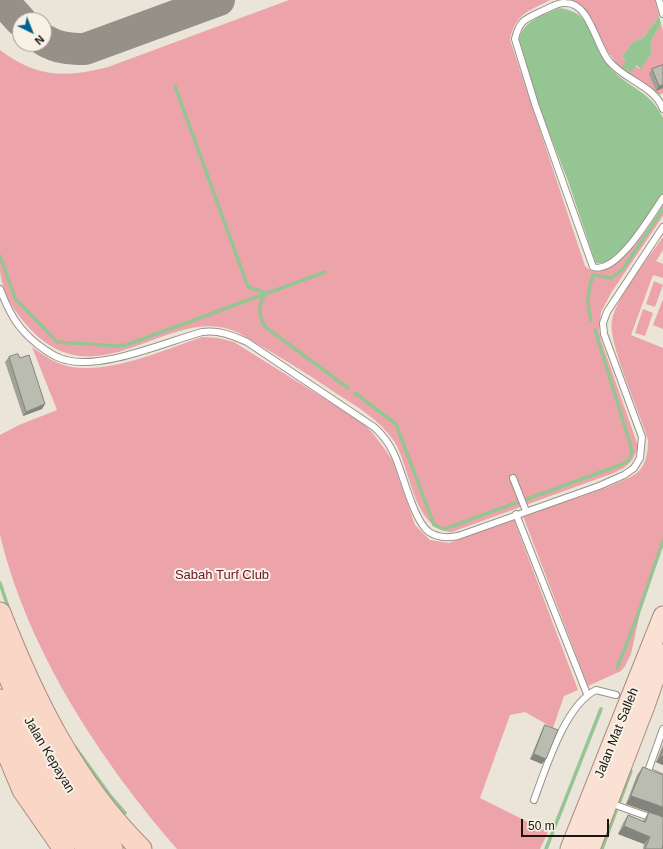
<!DOCTYPE html>
<style>
body{margin:0}
#map{position:relative;width:663px;height:849px;overflow:hidden;background:#ebe4d9;font-family:Arial,sans-serif}
canvas{display:block}
.north{position:absolute;left:12px;top:12px;width:40px;height:40px;box-sizing:border-box;background:#f8f1e6;border:1px solid #9f9a92;border-radius:50%;rotate:137deg;font-size:11px;font-weight:700;line-height:16px;text-align:center;color:#1a1713}
.north::after{content:'';display:block;margin:auto;width:14px;height:18px;background:#016191;clip-path:polygon(50% 0,100% 100%,50% 72%,0 100%)}
.scale{position:absolute;left:521px;top:819px;width:88px;height:18px;box-sizing:border-box;border:2px solid #1a1713;border-top:0;padding-left:5px;font-size:12px;line-height:14px;white-space:nowrap;color:#1a1713;-webkit-text-stroke:3px #f8f1e6;paint-order:stroke}
</style>
<div id="map">
<canvas width="663" height="849"></canvas>
<div class="north">N</div>
<div class="scale">50 m</div>
</div>
<script>
const ctx = document.querySelector('canvas').getContext('2d');
ctx.lineJoin = 'round';
function paint(path, color) {
  ctx.fillStyle = color;
  ctx.fill(path, 'evenodd');
}
function trace(path, color, width, dash) {
  ctx.strokeStyle = color;
  ctx.lineWidth = width;
  ctx.lineCap = dash ? 'butt' : 'round';
  ctx.setLineDash(dash || []);
  ctx.stroke(path);
}
function drawText(font, color, halo, rows, align = 'center') {
  ctx.font = font + ' Arial,sans-serif';
  ctx.lineWidth = 4;
  ctx.setLineDash([]);
  ctx.textBaseline = 'middle';
  ctx.strokeStyle = halo;
  ctx.fillStyle = color;
  for (const [text, x, y, turn = 0] of rows) {
    ctx.save();
    ctx.translate(x, y);
    ctx.rotate((+turn || 0) * Math.PI / 180);
    ctx.textAlign = isNaN(turn) ? turn : align;
    if (halo) ctx.strokeText(text, 0, 0);
    ctx.fillText(text, 0, 0);
    ctx.restore();
  }
}
paint(new Path2D(`
 M289,0h261c-22,12 -35,13 -40,40l75,226c23,26 68,-44 78,-60v10l-52,77 -10,19 -2,17 2,11 37,106c-5,22 -21,26 -41,33l-145,53c-39,-2 -41,-64 -58,-91 -15,-22 -38,-35 -60,-49 -29,-20 -59,-38 -90,-56 -73,-44 -150,83 -227,-23 -8,-10 -16,-29 -17,-42 0,-24 0,-49 0,-73 0,-50 0,-99 0,-148 37,28 65,28 108,17z
 M571,0h84l4,16 -15,21 -11,5 -11,15 18,12 11,-15v-13l10,-17 2,7v62l-4,2 -39,-27 -17,-23 -10,-25 -9,-12z
 M663,237v13l-7,11 7,3v14l-10,-3 -22,60 32,13v196l-21,59 -11,51 -6,12 -4,5 -33,15 -65,-170c22,-8 105,-32 117,-46 7,-9 8,-19 8,-30 -7,-26 -41,-98 -36,-120 4,-22 37,-63 51,-83z
 M654,281l9,4 -8,22 -9,-3z
 M663,299v30l-10,-4z
 M643,309l10,4 -8,23 -10,-3z
 M202,337l16,1 16,4 126,79 11,10 16,21 6,10 22,63 15,15 19,3 65,-23 64,170 -14,6 -11,32 -28,-16 -15,3 -30,83 68,34 -8,17h-363c-77,-89 -149,-198 -177,-314 0,-9 0,-21 0,-30 0,-24 0,-47 0,-70l19,-10 38,-15 -25,-63c8,6 17,12 26,16 39,17 106,-13 144,-26z`), '#eda3aa');
paint(new Path2D(`
 M560,8c35,5 29,33 46,55 17,23 45,27 57,55v76l-36,51 -17,15 -7,3h-7l-3,-8 -25,-74 -28,-72 -21,-69c4,-20 24,-25 41,-32z
 M659,16l2,8 -10,17v13l-10,15 -5,-4 -5,8 -9,-6 4,-7 -4,-3 11,-15 11,-5z`), '#95c592');
trace(new Path2D(`
 M175,86l73,201 18,6c-8,10 -7,22 -2,33l84,62
 M0,256l15,42 42,44 60,4 9,-1 199,-73
 M591,320c-5,-16 -3,-29 2,-45l18,3 12,-9 40,-60
 M355,393l41,31 38,101 9,4 4,-1 71,-26
 M527,499l96,-35c6,-4 8,-6 9,-14l-37,-120
 M0,583l9,27
 M617,668l19,-48 27,-79
 M75,747l36,50 14,16
 M620,801l11,-30
 M546,849l55,-140
 M602,849l14,-38`), '#95c592', 3.5);
trace(new Path2D(`
 M2,0l18,20
 M44,40c13,8 26,9 41,9l134,-49`), '#959088', 32);
const service = new Path2D(`
 M659,0l4,14
 M663,109c-8,-23 -39,-29 -54,-48 -13,-15 -19,-58 -43,-58 -9,-1 -18,6 -26,9 -15,7 -21,9 -25,27l20,65 58,163c24,8 58,-52 70,-69
 M0,289c9,23 17,39 37,55 8,6 18,14 29,16 36,10 100,-18 136,-28 18,-2 29,3 45,10l127,85c9,8 15,16 20,27 9,19 19,66 35,78 9,6 19,6 29,4l141,-50 25,-11 10,-7 6,-10 2,-21 -38,-103 -1,-11 4,-11 56,-85
 M513,478l13,33
 M516,514l71,180
 M663,729l-15,42 15,7
 M534,800c12,-32 31,-95 62,-110l20,5
 M610,803l53,19`);
const primary = new Path2D(`
 M570,849l93,-233
 M590,849l56,-146 17,-49`);
const trunk = new Path2D(`
 M0,613c34,87 74,169 141,236
 M0,653l24,61 28,51 60,84
 M0,700c22,52 52,106 89,149
 M0,735l23,55 41,59`);
trace(service, '#999288', 8);
trace(primary, '#ab8d7e', 21);
trace(trunk, '#ab8d7e', 23);
trace(service, '#fff', 6);
trace(primary, '#fbe0d4', 19);
trace(trunk, '#fad6c6', 21);
paint(new Path2D(`
 M663,65v23l-7,3 -7,-17 3,-5z
 M9,357l11,1 25,46 -3,5 -19,7 -18,-54z
 M545,725l-3,39 -12,-5 12,-29z
 M663,744v21l-7,-3z
 M643,767l20,82h-20l1,-5 -26,-10 5,-11 5,-8 15,6 6,-9 -23,-8 11,-29z`), '#a1a297');
paint(new Path2D(`
 M663,85v3l-7,3 3,-5z
 M45,404l-3,5 -19,7 3,-4z
 M534,754l12,5 -4,5 -12,-5z
 M661,756l2,1v8l-7,-3z
 M631,796l32,11v10l-37,-13z
 M624,826l26,11 -6,7 -26,-10z`), '#83847b');
const building = new Path2D(`
 M663,65v20l-4,1 -7,-17z
 M18,354l2,4 9,-3 16,49 -19,8 -17,-55z
 M545,725l13,5 -12,29 -12,-5z
 M663,749v8l-2,-1z
 M643,767l20,8v32l-32,-11z
 M649,812l14,5v28l-1,4h-17l5,-12 -26,-11 4,-11 17,7z`);
paint(building, '#bbbcb0');
trace(building, '#83847b', 1);
drawText('13px', '#6a1528', '#f8f1e6', [
 ["Sabah Turf Club",222,575]
]);
drawText('13px', '#1a1713', '#f8f1e6', [
 ["Jalan Mat Salleh",617,733,-68],
 ["Jalan Kepayan",49,755,59]
]);
</script>
